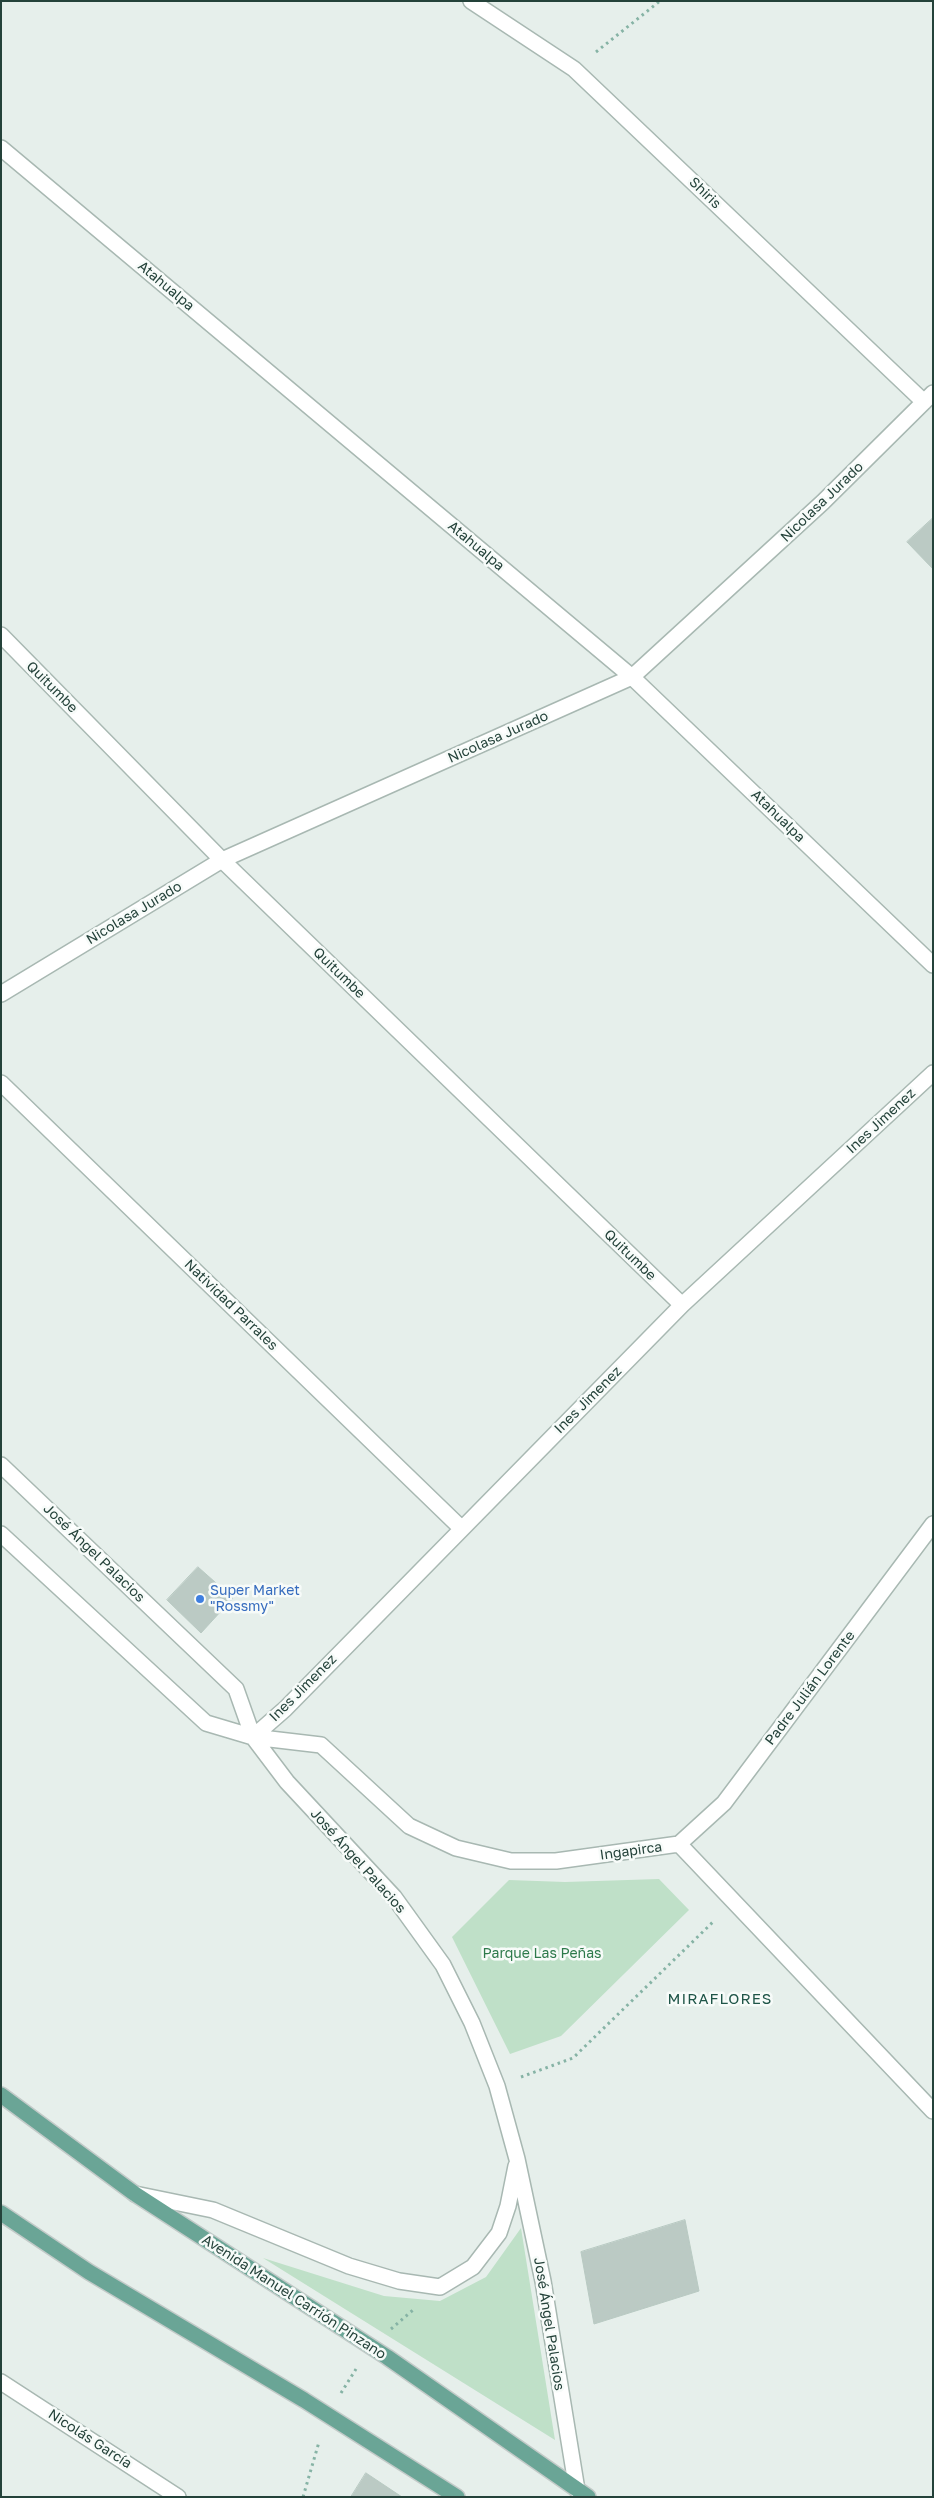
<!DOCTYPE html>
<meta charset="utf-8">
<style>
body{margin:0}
#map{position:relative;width:934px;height:2498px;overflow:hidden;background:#e6efeb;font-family:"Golos Text",sans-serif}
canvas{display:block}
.frame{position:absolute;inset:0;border:2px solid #24423a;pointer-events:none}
</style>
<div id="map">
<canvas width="934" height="2498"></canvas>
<div class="frame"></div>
</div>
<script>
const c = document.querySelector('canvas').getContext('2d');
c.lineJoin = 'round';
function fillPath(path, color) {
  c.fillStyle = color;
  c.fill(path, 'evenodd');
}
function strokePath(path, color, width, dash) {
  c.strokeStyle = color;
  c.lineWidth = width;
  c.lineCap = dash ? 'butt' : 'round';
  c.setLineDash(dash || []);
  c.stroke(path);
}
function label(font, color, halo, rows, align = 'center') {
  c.font = font + ' "Golos Text",sans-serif';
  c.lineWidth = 5;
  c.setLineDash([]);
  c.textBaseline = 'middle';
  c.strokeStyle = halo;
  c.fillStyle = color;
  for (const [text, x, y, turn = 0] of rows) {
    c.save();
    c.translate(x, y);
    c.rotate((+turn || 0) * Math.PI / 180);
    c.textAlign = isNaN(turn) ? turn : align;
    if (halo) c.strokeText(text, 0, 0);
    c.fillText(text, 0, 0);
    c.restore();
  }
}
const green = new Path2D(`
 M 659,1879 L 689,1910 L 561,2036 L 510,2054 L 452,1937 L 509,1880 L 565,1882 Z
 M 521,2228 L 555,2440 L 263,2258 L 384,2296 L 440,2301 L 486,2277 Z`);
const building = new Path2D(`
 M 933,518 L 933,569 L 907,542 Z
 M 198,1567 L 233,1598 L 201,1633 L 167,1600 Z
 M 685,2220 L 699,2291 L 594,2324 L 581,2252 Z
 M 366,2473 L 402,2497 L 351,2497 Z`);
const path = new Path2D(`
 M 596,52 L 660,1
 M 521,2077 L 573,2058 L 715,1920
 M 391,2329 L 413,2310
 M 341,2393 L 356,2369
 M 303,2497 L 319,2442`);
const street = new Path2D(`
 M 471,1 L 574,69 L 924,402
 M 1,148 L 632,677 L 933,965
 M 1,635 L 222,860 L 682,1305
 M 1,994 L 222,860 L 632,677 L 823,502 L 933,393
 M 1,1083 L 461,1528
 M 1,1465 L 236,1689 L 253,1737 L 287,1782 L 394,1897 L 443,1965 L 472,2023 L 497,2086 L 517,2159 L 543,2281 L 577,2490
 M 1,1534 L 206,1723 L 253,1737 L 321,1745 L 409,1826 L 456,1848 L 511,1861 L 556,1861 L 679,1844
 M 253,1737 L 285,1709 L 682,1305 L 933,1073
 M 679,1844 L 724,1803 L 933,1524
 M 679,1844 L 933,2111
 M 135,2194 L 213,2210 L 349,2266 L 399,2281 L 440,2287 L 473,2267 L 499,2233 L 508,2206 L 516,2166
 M 1,2382 L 178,2497`);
const primary = new Path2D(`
 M 1,2095 L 135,2194 L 387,2357 L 588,2497
 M 1,2213 L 89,2272 L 304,2400 L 457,2497`);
const markers = [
 [200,1599,5,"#3f7fe0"]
];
const streetNames = [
 ["Shiris",705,193,44],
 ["Atahualpa",166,286,40],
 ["Nicolasa Jurado",822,502,-44],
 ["Atahualpa",476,546,40],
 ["Quitumbe",52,687,45],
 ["Nicolasa Jurado",498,737,-24],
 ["Atahualpa",778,816,44],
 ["Nicolasa Jurado",134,913,-31],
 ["Quitumbe",339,973,44],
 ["Ines Jimenez",881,1121,-43],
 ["Quitumbe",630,1255,44],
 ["Natividad Parrales",231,1305,44],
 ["Ines Jimenez",588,1400,-45],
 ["José Ángel Palacios",94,1553,44],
 ["Ines Jimenez",303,1688,-45],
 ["Padre Julián Lorente",810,1688,-53],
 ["Ingapirca",631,1851,-8],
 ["José Ángel Palacios",358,1861,48],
 ["Avenida Manuel Carrión Pinzano",294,2297,33],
 ["José Ángel Palacios",549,2324,81],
 ["Nicolás García",90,2439,33]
];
const shopNames = [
 ["Super Market",210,1591],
 ["\"Rossmy\"",210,1607]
];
const parkNames = [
 ["Parque Las Peñas",542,1954]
];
const neighbourhoodNames = [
 ["MIRAFLORES",720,1999]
];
fillPath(green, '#bfe0c8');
fillPath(building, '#bbcac4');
strokePath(building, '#b8c9c2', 1);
strokePath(street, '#a8b8b2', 18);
strokePath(primary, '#c2cac8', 18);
strokePath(path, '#86b3a5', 3, [2.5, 4]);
strokePath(street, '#fff', 15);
strokePath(primary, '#6aa596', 15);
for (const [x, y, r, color] of markers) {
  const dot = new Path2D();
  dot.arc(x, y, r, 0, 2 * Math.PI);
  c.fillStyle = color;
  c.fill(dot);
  strokePath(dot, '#f7fbf9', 2);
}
label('14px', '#24423a', '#f7fbf9', streetNames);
label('14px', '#366cbe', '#f7fbf9', shopNames, 'left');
label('14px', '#2d7a4b', '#f7fbf9', parkNames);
c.letterSpacing = '1px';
label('15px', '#1f5548', '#f7fbf9', neighbourhoodNames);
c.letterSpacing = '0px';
</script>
